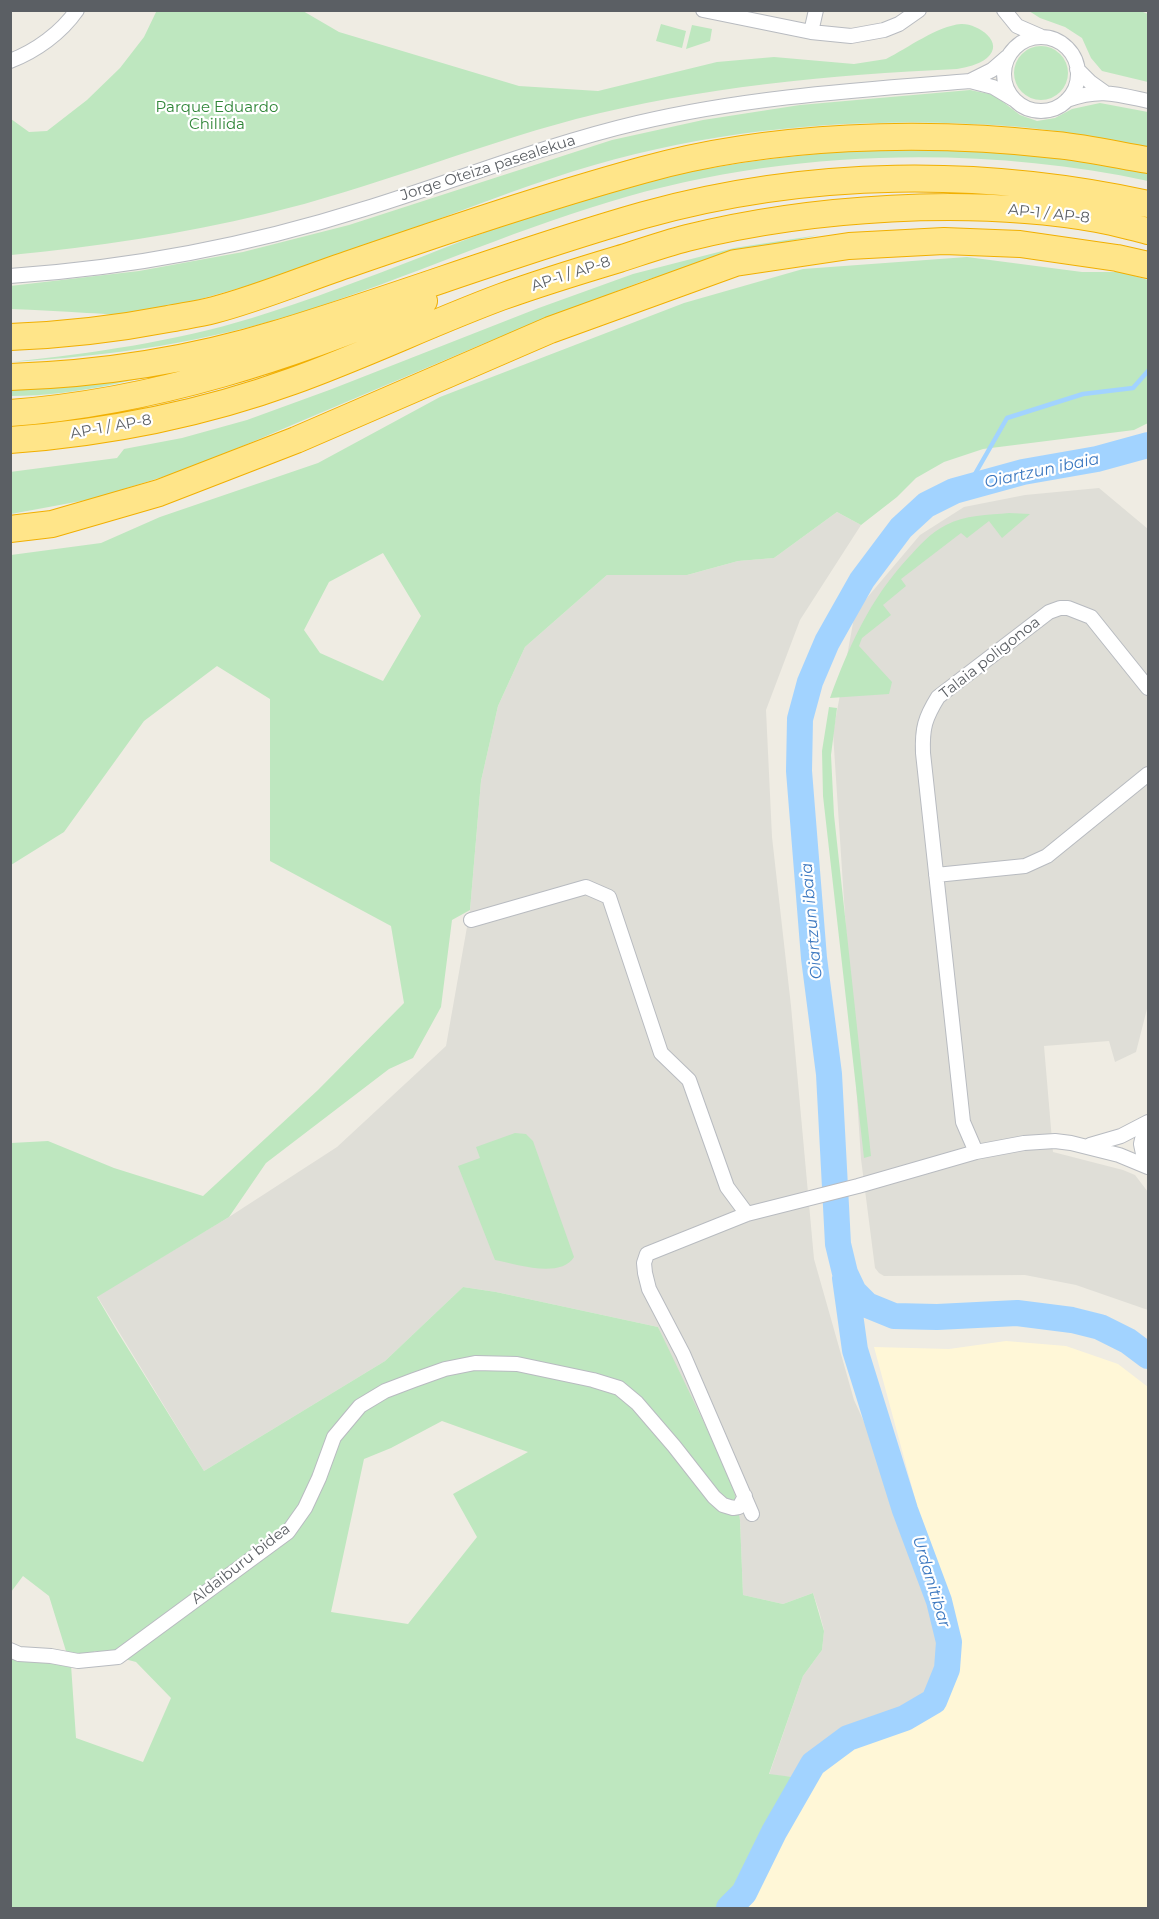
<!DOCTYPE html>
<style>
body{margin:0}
#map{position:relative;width:1159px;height:1919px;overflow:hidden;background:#efece3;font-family:Montserrat,sans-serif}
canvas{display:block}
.frame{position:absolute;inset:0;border:12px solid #5b5f64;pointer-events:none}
</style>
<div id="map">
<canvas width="1159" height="1919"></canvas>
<div class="frame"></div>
</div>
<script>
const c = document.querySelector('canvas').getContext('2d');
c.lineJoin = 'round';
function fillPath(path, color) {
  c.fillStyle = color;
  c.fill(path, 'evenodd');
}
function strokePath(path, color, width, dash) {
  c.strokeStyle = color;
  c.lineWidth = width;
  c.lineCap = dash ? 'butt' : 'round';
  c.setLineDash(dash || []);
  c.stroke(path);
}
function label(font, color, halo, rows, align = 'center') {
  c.font = font + ' Montserrat,sans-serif';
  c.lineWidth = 4.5;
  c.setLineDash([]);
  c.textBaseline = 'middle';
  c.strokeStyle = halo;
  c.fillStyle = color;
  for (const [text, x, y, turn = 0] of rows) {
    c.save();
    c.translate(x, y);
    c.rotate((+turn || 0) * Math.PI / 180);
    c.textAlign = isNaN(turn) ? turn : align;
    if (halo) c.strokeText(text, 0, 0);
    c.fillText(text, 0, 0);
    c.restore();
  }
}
const commercial = new Path2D(`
 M 1006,1341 L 1066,1346 L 1118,1364 L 1148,1387 L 1148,1908 L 737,1908 L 750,1894 L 811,1781 L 827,1762 L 842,1750 L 922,1719 L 940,1705 L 950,1693 L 955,1679 L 959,1651 L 957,1632 L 922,1524 L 874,1347 L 949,1349 Z`);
const industrial = new Path2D(`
 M 1099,488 L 1148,529 L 1148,1005 L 1136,1052 L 1115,1062 L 1109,1041 L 1044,1046 L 1053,1152 L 1123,1170 L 1135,1175 L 1148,1192 L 1148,1310 L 1076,1285 L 1025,1275 L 884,1276 L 879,1273 L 875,1268 L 861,1159 L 833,733 L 855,612 L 920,535 L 964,507 L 1025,495 Z
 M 837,512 L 861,525 L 800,620 L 766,710 L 772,837 L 791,1006 L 814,1259 L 854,1400 L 876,1448 L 927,1587 L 943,1645 L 935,1686 L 924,1699 L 843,1731 L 820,1743 L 793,1777 L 769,1775 L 803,1676 L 822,1650 L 824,1630 L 819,1611 L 813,1593 L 783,1604 L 743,1595 L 740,1520 L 658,1327 L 496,1292 L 463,1287 L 385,1361 L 204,1471 L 97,1296 L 229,1217 L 337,1147 L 446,1046 L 470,910 L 481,781 L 498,706 L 525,647 L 607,575 L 687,575 L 738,561 L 774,558 Z`);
const green = new Path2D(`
 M 157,10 L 303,11 L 339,32 L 519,86 L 598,91 L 717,62 L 774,57 L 854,64 L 886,59 C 908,48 937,26 961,24 C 977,23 1006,42 987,58 C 978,65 967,67 957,69 C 829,75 700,87 576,119 C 471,147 370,189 265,214 C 181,234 96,247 11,255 L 11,119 L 29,132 L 47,131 L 87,100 L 120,68 L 144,37 Z
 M 1138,10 L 1148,14 L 1148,82 L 1102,71 L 1091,58 L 1082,38 L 1065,27 L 1040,18 L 1029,11 Z
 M 661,24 L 686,31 L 682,48 L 656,41 Z
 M 692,25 L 712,29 L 710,41 L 686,49 Z
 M1014 73a27 27 0 1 1 54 0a27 27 0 1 1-54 0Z
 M 970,90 L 994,95 L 1020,115 L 1037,121 L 1055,118 L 1072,109 L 1100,103 L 1148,112 L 1148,147 C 1106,139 1064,131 1021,127 C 871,115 718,126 574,171 C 460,207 351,257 236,289 C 201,299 164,310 128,314 C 115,316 100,313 87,313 C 61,311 36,310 11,309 L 10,286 L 139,271 L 243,252 L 349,225 L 612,140 L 703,120 L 800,105 Z
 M 979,149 L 1069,158 L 1148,170 L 1148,181 C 973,144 780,150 609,202 C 506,233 407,278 305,311 C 208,342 112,356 11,362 C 93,353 173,342 252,318 C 369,282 480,229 597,194 C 683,169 775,156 864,150 C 902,148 941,149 979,149 Z
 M 819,235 L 740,252 L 643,281 L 485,343 L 191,468 L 92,499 L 11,514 L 10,472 L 117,458 L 124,449 L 182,438 L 247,420 L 332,389 L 536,309 L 633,274 L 734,248 Z
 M 967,257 L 1082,272 L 1122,272 L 1148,280 L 1148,423 L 1134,430 L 983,449 L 944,462 L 916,478 L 897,497 L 861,525 L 837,512 L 774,558 L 738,561 L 687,575 L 607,575 L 525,647 L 498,706 L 481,781 L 470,910 L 452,920 L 441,1007 L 413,1058 L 389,1069 L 266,1163 L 229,1217 L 97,1297 L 117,1331 L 204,1471 L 385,1361 L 463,1287 L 496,1292 L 658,1327 L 732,1481 L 740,1520 L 743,1595 L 783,1604 L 813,1593 L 824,1631 L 822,1650 L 803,1676 L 769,1774 L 793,1777 L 735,1892 L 721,1908 L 11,1908 L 10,1647 L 70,1664 L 49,1596 L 23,1576 L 11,1592 L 11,1143 L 48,1141 L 114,1168 L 203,1196 L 318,1090 L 404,1003 L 391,926 L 270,861 L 270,699 L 217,666 L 144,721 L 64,832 L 11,865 L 11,555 L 101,543 L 160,517 L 318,463 L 440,397 L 684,303 L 803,269 ZM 383,553 L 421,616 L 383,681 L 320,653 L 304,630 L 329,582 ZM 442,1421 L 528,1452 L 453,1494 L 477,1537 L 408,1624 L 331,1612 L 364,1459 L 391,1448 ZM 95,1651 L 136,1662 L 171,1698 L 143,1762 L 76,1738 L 71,1665 Z
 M 211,360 C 146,378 78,396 11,396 L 10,386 Z
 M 1009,513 L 1030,514 L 1002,538 L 989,521 L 967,538 L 961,533 L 901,579 L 906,586 L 883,605 L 891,615 L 862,638 L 859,646 L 892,682 L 889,694 L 830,698 C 849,646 870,599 908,558 C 920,545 930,533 946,525 C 964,515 989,515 1009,513 Z
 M 829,707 L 837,708 L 831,755 L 834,815 L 871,1156 L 864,1158 L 823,796 L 822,751 Z
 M 515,1133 L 526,1134 L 533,1141 L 574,1257 C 561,1279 515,1264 495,1260 L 458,1166 L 480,1158 L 476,1147 Z`);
const stream = new Path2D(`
 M 967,488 L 1007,418 L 1083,394 L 1133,388 L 1148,371`);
const river = new Path2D(`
 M 1148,445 L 1097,459 L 1023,472 L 954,491 L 926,505 L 901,528 L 862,580 L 827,642 L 810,682 L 800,719 L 799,771 L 814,958 L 829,1074 L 838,1244 L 845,1273 L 854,1292 L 867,1305 L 894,1316 L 937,1317 L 1017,1313 L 1072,1320 L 1100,1327 L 1128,1341 L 1148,1356
 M 729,1908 L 744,1893 L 774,1832 L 813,1764 L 848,1738 L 905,1718 L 934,1701 L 947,1669 L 949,1642 L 939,1601 L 905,1510 L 855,1350 L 845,1278`);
const street = new Path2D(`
 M 703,10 L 811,32 L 851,36 L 884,30 L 899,24 L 919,10
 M 1004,10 L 1017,26 L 1040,36
 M 811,32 L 816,10
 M1004 74a37 37 0 1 1 74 0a37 37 0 1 1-74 0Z
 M 10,61 C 36,51 61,33 77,10
 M 1077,69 L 1090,82 L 1104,92
 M 970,81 L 992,70 L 1007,57
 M 1067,100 C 1100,88 1116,94 1148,101
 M 10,276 C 129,268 250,245 364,209 C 455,181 544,145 637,123 C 747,97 858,90 970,81 L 993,87 L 1013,99
 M 936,875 L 1025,866 L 1047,856 L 1148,774
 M 471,920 L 586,887 L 609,897 L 661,1053 L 689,1080 L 727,1187 L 747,1214
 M 1090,1145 L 1121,1136 L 1148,1122
 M 976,1152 L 963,1122 L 923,753 C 922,728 925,718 938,697 L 1049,612 L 1060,608 L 1068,608 L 1091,617 L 1148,688
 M 752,1514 L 683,1354 L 649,1289 L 645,1273 L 644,1263 L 647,1254 L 747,1214 L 858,1186 L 976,1152 L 1024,1143 L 1055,1141 L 1071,1143 L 1119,1155 L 1148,1167
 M 10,1650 L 19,1654 L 51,1656 L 78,1661 L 118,1657 L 288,1532 L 305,1508 L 319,1478 L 334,1437 L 360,1406 L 385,1391 L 414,1380 L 445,1369 L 475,1363 L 517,1364 L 593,1380 L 619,1388 L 637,1403 L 674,1446 L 714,1497 L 723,1505 L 733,1508 L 739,1507 L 745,1496`);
const secondary = new Path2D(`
 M 1148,1127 L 1144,1144 L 1148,1163`);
const highway = new Path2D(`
 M 10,337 C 63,335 116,329 168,319 C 183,316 199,314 214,310 C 260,298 307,278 352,263 C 448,230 545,197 643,170 C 771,134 924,130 1056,145 C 1087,148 1118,155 1148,160
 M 10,377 C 100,374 191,360 276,334 C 399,297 520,250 644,215 C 809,169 982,168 1148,204
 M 10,413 C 155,402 291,357 424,301
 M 10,440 C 106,433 202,414 293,381 C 363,356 431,323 501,297 C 540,283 579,271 619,259 C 641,252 664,244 687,238 C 812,207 970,197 1097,219 C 1114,222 1131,227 1148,231
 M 10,529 L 52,524 L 159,493 L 296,440 L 550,330 L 735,263 L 849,246 L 944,241 L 1020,244 L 1117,258 L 1148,265`);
const parkNames = [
 ["Parque Eduardo",217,108],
 ["Chillida",217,125]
];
const streetNames = [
 ["Jorge Oteiza pasealekua",488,168,-18],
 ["AP-1 / AP-8",1049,214,6],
 ["AP-1 / AP-8",571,274,-18],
 ["AP-1 / AP-8",111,427,-10],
 ["Talaia poligonoa",990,658,-38],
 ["Aldaiburu bidea",241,1564,-38]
];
const waterNames = [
 ["Oiartzun ibaia",1042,471,-12],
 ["Oiartzun ibaia",812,921,-95],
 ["Urdanitibar",931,1582,73]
];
fillPath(commercial, '#fff7d7');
fillPath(industrial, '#dfded7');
fillPath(green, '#bee7bf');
strokePath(stream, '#a2d3ff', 4.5);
strokePath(river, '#a2d3ff', 26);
strokePath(street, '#b8bbc0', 16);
strokePath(secondary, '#b8bcc2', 22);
strokePath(highway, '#f1af00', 28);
strokePath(street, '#fff', 14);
strokePath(secondary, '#fff', 20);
strokePath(highway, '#ffe589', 26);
label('15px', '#308638', '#fff', parkNames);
label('15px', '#5b5f64', '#fff', streetNames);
label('italic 16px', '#3c78c0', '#fff', waterNames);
</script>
